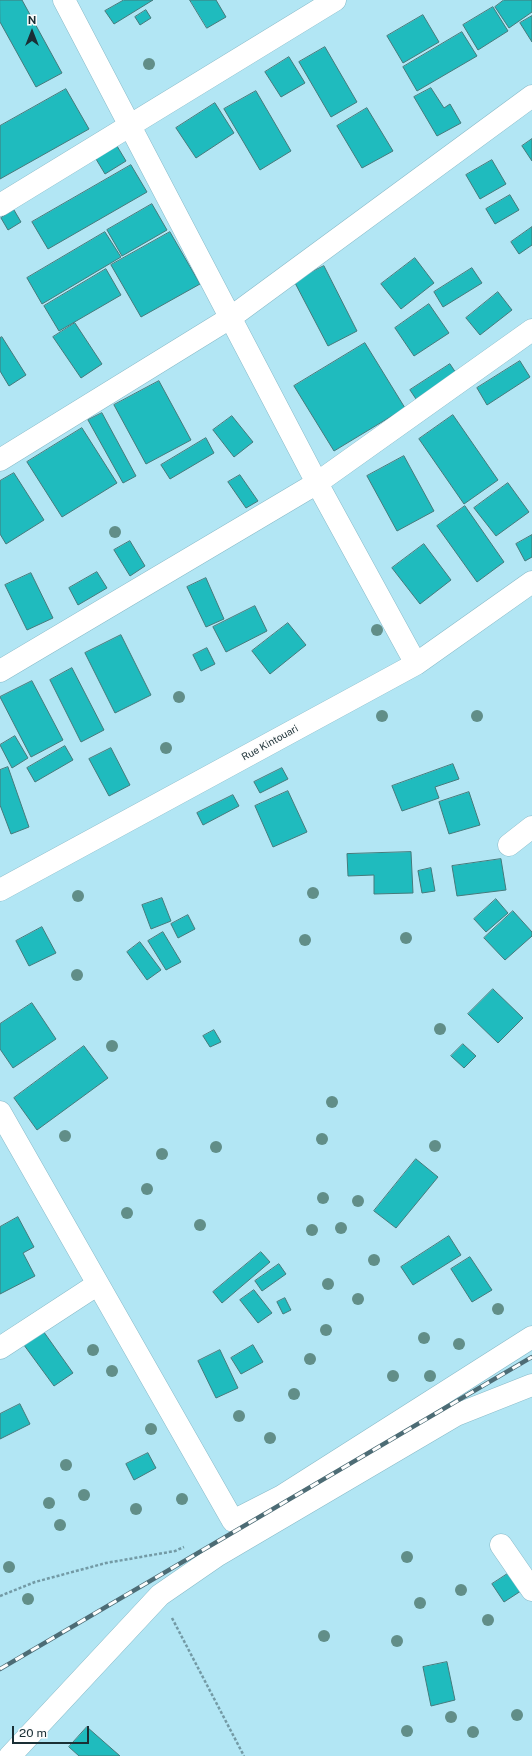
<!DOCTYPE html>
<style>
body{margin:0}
#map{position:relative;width:532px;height:1756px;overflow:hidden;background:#b2e6f4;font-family:"Public Sans",sans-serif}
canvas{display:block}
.north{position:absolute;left:12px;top:12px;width:40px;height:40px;-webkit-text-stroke:3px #fdfdfd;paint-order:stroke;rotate:0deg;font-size:11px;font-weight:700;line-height:16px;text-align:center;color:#1a2f35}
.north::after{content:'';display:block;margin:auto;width:14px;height:18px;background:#1a2f35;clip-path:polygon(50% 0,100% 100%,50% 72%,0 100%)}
.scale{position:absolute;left:12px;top:1726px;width:77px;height:18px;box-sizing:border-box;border:2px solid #1a2f35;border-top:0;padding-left:5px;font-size:12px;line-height:14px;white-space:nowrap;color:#1a2f35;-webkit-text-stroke:3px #fdfdfd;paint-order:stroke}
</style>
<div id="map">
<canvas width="532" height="1756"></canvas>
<div class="north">N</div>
<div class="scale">20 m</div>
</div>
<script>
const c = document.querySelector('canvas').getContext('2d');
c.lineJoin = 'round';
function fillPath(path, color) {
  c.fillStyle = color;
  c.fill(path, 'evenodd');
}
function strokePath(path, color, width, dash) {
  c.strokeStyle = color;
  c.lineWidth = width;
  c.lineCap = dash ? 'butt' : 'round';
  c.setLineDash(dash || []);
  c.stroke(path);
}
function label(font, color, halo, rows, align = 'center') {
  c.font = font + ' "Public Sans",sans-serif';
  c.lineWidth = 3.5;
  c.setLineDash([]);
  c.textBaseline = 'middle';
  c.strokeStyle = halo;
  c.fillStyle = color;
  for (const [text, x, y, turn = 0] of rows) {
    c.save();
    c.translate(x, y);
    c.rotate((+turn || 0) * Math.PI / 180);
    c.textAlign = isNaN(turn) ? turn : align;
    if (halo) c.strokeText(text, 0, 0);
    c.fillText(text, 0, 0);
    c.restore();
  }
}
const building = new Path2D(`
 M 0,0 L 22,0 L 62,73 L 36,87 L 0,22 Z
 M 124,0 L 153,0 L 114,24 L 105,11 Z
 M 190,0 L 216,0 L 226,17 L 207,28 Z
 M 504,0 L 532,0 L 532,12 L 509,28 L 495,7 Z
 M 493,7 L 508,31 L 478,50 L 463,25 Z
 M 146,10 L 151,18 L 140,25 L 135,17 Z
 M 423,15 L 439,42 L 403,63 L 387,36 Z
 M 532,16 L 532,42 L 520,23 Z
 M 462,32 L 477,56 L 417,91 L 403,67 Z
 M 325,47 L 357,102 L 331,117 L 299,62 Z
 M 289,57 L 305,83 L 281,97 L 265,72 Z
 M 431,88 L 444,108 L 450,104 L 461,123 L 437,136 L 414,97 Z
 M 66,89 L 89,129 L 0,179 L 0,126 Z
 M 256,91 L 291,151 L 260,170 L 224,109 Z
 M 215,103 L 234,133 L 196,158 L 176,128 Z
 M 367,108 L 393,151 L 362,168 L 337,126 Z
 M 532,139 L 532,161 L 522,146 Z
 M 117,146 L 126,161 L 105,174 L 96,159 Z
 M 492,160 L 506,184 L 480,199 L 466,175 Z
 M 131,165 L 147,192 L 48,249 L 32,222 Z
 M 510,195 L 519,210 L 495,224 L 486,209 Z
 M 152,204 L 167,230 L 122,256 L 107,230 Z
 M 14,210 L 21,222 L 8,230 L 1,218 Z
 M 532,227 L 532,245 L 519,254 L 511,242 Z
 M 105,232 L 121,257 L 42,304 L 27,278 Z
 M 170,232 L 200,284 L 141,317 L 111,265 Z
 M 415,258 L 434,283 L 401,309 L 381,284 Z
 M 324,266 L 357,331 L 328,346 L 294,281 Z
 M 472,268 L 482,283 L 443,307 L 434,292 Z
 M 106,269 L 121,295 L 59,331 L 44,306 Z
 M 498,292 L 512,310 L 480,335 L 466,318 Z
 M 429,304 L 449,333 L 414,356 L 395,328 Z
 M 75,323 L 102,364 L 81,378 L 53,337 Z
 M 2,337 L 26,375 L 9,386 L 0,371 L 0,338 Z
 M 365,343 L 405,408 L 334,451 L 294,386 Z
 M 520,361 L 530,377 L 487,405 L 477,388 Z
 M 450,364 L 456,373 L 416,399 L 410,390 Z
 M 159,381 L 191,440 L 146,464 L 114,405 Z
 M 102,413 L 136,476 L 123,483 L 88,420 Z
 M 453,415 L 498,480 L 464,504 L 419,439 Z
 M 232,416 L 253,442 L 234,457 L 213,430 Z
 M 82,428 L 117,483 L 62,517 L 27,462 Z
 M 206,438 L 214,453 L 170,479 L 161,465 Z
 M 404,456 L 434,511 L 397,531 L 367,476 Z
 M 14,473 L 44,520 L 6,544 L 0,534 L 0,481 Z
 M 240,475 L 258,501 L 246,508 L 228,482 Z
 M 508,483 L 529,512 L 496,536 L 474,508 Z
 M 465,506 L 504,562 L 477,582 L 437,526 Z
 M 532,535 L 532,557 L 525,561 L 516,544 Z
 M 130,541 L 145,566 L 130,576 L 114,550 Z
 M 424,544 L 451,580 L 420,604 L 392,568 Z
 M 97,572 L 107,588 L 78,605 L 69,588 Z
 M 31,573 L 53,618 L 27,630 L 5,585 Z
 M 206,578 L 224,619 L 206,627 L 187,587 Z
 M 255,606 L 267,631 L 226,652 L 213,627 Z
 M 288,623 L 306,645 L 270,674 L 252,651 Z
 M 121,635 L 151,695 L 115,713 L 85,653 Z
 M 207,648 L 215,664 L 201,671 L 193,655 Z
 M 72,668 L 104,730 L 81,742 L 50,680 Z
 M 32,681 L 63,740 L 31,757 L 0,697 Z
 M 15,736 L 28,758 L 12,768 L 0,745 Z
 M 65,746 L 73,760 L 35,782 L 27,768 Z
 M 111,748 L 130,785 L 109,796 L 89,759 Z
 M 453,764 L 459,779 L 435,787 L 439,798 L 402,811 L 392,786 Z
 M 8,767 L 29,827 L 11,834 L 0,805 L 0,770 Z
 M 282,768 L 288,779 L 260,793 L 254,782 Z
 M 288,791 L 307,832 L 273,847 L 255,806 Z
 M 469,792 L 480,825 L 449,834 L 439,802 Z
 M 233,795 L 239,806 L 203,825 L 197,813 Z
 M 411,852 L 413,893 L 374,894 L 374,875 L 348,876 L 347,854 Z
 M 501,859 L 506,890 L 457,896 L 452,866 Z
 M 431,868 L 435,891 L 422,893 L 418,871 Z
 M 162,898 L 171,921 L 151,929 L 142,905 Z
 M 496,899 L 508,913 L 486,932 L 474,919 Z
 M 513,911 L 532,932 L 532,936 L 505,960 L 484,938 Z
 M 188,915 L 195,929 L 178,938 L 171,924 Z
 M 42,927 L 56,953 L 29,966 L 16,941 Z
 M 163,932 L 181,962 L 166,970 L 148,941 Z
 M 140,942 L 161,970 L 147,980 L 127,952 Z
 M 493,989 L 523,1018 L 498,1043 L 468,1014 Z
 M 32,1003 L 56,1039 L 13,1068 L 0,1049 L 0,1024 Z
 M 214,1030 L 221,1042 L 210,1047 L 203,1036 Z
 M 463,1044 L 476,1056 L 464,1068 L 451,1056 Z
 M 84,1046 L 108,1078 L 37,1130 L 14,1098 Z
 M 416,1159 L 438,1177 L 396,1228 L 374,1211 Z
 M 18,1217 L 34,1247 L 23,1253 L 35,1276 L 0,1294 L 0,1227 Z
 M 449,1236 L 461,1255 L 413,1285 L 401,1267 Z
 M 261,1252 L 270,1262 L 222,1303 L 213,1292 Z
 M 470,1257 L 492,1290 L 472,1302 L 451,1269 Z
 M 279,1264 L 286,1274 L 262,1291 L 255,1281 Z
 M 254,1290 L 272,1313 L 258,1323 L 240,1300 Z
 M 285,1298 L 291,1310 L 283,1314 L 277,1302 Z
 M 41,1328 L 73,1373 L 54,1386 L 21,1341 Z
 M 253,1345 L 263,1362 L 241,1374 L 231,1358 Z
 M 220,1350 L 238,1388 L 216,1398 L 198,1361 Z
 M 20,1404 L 30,1424 L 0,1439 L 0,1414 Z
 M 148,1453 L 156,1468 L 134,1480 L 126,1464 Z
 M 512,1571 L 524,1589 L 504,1602 L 492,1584 Z
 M 447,1662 L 455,1700 L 431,1706 L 423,1667 Z
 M 87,1727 L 120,1756 L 79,1756 L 69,1747 Z`);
const path = new Path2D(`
 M 0,1596 L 35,1582 L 106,1563 L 175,1551 L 184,1547
 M 172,1618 L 244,1756`);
const minor = new Path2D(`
 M 64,0 L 317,483 L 416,664
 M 0,205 L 335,0
 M 0,460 L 230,318 L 532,96
 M 0,671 L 317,483 L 532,330
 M 509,845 L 532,827
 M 0,890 L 416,664 L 532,582
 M 0,1112 L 233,1521 L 282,1496 L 532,1337
 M 0,1348 L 98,1284
 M 501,1545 L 532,1590
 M 10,1756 L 160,1595 L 218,1555 L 456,1415 L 532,1385`);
const rail = new Path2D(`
 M 0,1669 L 532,1357`);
const trees = [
 [149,64],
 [115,532],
 [377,630],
 [179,697],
 [382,716],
 [477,716],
 [166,748],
 [313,893],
 [78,896],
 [406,938],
 [305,940],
 [77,975],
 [440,1029],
 [112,1046],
 [332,1102],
 [65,1136],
 [322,1139],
 [435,1146],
 [216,1147],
 [162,1154],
 [147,1189],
 [323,1198],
 [358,1201],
 [127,1213],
 [200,1225],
 [341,1228],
 [312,1230],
 [374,1260],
 [328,1284],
 [358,1299],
 [498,1309],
 [326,1330],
 [424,1338],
 [459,1344],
 [93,1350],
 [310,1359],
 [112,1371],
 [393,1376],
 [430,1376],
 [294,1394],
 [239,1416],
 [151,1429],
 [270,1438],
 [66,1465],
 [84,1495],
 [182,1499],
 [49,1503],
 [136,1509],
 [60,1525],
 [407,1557],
 [9,1567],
 [461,1590],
 [28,1599],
 [420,1603],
 [488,1620],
 [324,1636],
 [397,1641],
 [517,1715],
 [451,1717],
 [407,1731],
 [473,1732]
];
const streetNames = [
 ["Rue Kintouari",270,743,-29]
];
fillPath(building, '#1fbbbe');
strokePath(building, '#457a7b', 1);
strokePath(minor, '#88bac8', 23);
strokePath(path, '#739aa5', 2.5, [3, 2]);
strokePath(minor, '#fff', 22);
strokePath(rail, '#4d6c75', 4.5);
strokePath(rail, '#fdfdfd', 3, [9]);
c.fillStyle = '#618e88';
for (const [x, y] of trees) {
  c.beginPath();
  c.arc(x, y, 6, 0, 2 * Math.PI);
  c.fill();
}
label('10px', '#1a2f35', '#fdfdfd', streetNames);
</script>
